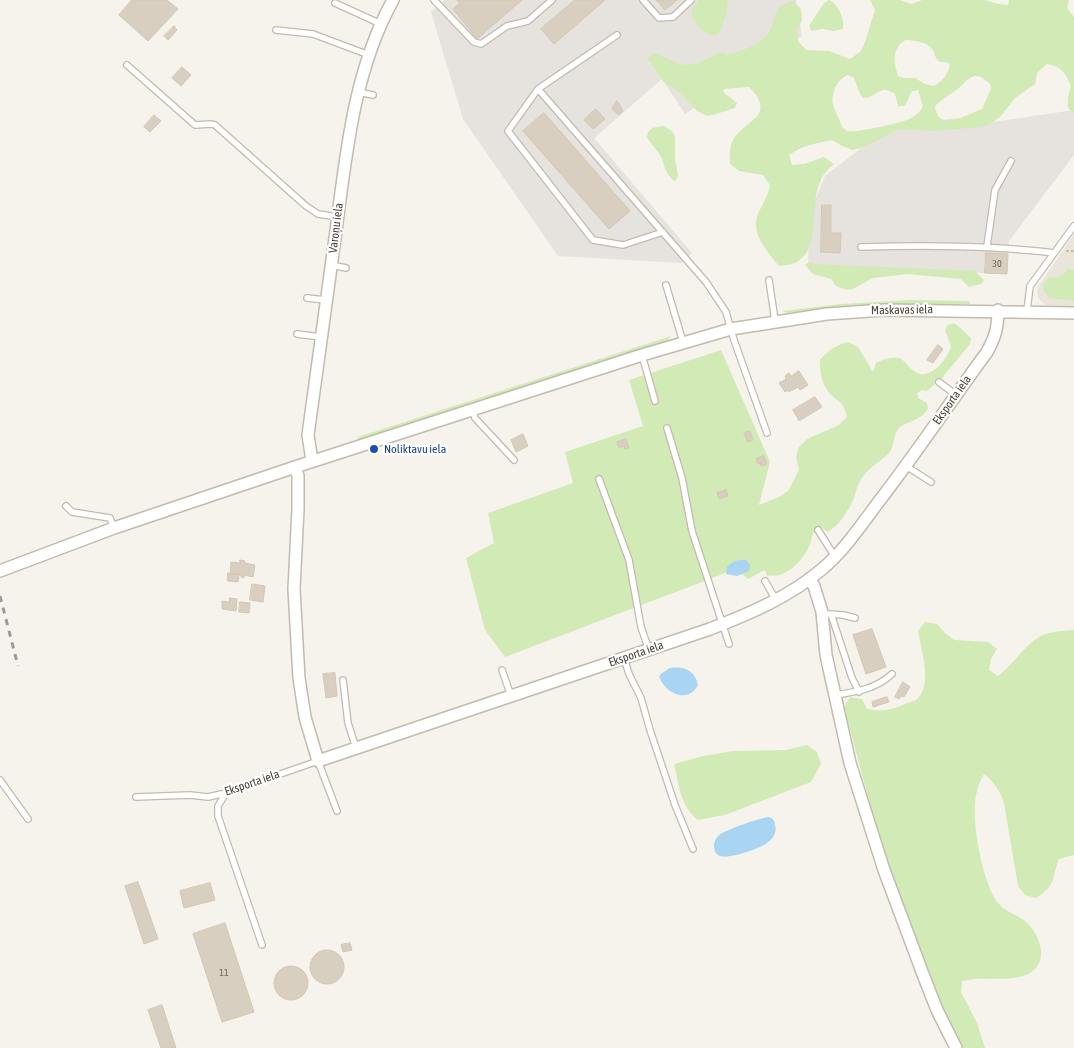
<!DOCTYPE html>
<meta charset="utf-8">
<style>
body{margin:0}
canvas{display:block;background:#f6f3ec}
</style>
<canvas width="1074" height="1048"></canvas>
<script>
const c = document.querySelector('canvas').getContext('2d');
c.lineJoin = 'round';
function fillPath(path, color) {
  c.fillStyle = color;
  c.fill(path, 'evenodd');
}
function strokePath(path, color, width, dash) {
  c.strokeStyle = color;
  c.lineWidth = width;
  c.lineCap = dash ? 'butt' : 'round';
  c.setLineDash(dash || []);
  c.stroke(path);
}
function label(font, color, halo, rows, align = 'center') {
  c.font = font + ' "Asap Condensed",sans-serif';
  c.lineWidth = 4.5;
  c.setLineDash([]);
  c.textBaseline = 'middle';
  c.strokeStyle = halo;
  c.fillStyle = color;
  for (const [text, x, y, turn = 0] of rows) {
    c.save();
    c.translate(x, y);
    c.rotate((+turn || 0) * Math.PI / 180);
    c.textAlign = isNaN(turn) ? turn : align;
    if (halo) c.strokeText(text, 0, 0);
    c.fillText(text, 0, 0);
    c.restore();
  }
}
const residential = new Path2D(`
 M 1074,234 L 1074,307 L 1047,306 L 1038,298 L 1037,288 Z`);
const industrial = new Path2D(`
 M 445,0 L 796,0 L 802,36 L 685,114 L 662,79 L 594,138 L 692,253 L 682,263 L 558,256 L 463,119 L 431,12 Z
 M 1074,110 L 1074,155 L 1009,241 L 1007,274 L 808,264 L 810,213 L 825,176 L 891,125 L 980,116 L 980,124 Z`);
const green = new Path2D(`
 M 699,0 L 727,0 C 728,9 723,28 718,35 C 707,38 689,21 692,10 C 693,7 697,3 699,0 Z
 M 829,0 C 838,4 845,19 843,29 L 834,31 L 822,29 L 811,31 L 809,26 L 824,3 Z
 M 870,0 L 899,0 L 912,4 L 922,0 L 985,0 L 998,4 L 1008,5 L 1009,0 L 1069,0 L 1067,8 L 1074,17 L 1074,113 L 1068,108 L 1068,97 L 1071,86 C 1065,72 1062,67 1047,64 L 1037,73 L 1035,84 L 1015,98 L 1001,116 L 991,124 L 981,127 L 933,131 L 909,129 L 897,130 L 864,147 L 853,150 L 842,146 L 832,140 C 816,143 802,146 789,155 L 792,165 L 804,164 L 824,157 L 834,164 C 828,169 823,174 820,182 C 810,203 819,245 801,259 C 795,265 786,265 779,266 C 767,251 750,233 758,214 C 763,203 768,196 770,185 L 763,175 L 739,171 L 730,164 C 730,155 729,148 733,140 C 745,120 778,116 749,87 L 724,89 L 723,92 L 737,103 L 735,108 L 713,115 L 707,116 L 697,111 L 681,94 L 663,81 L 648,59 L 652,54 C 666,54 673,65 686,65 C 700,65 711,55 724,52 L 726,55 C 740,51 756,47 766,36 C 779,22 768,7 793,1 L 801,9 L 802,20 L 797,30 L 798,41 L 806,50 L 829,51 L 850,59 L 860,52 L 865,42 L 875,10 ZM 905,40 C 912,40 928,42 932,49 C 936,54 934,58 940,62 L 946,62 L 950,64 C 949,73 942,82 934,86 L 925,84 L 915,78 L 903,78 L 898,76 C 894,62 891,50 905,40 ZM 848,75 L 854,78 L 860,94 L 863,98 C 877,98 880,83 895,94 L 898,106 L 904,106 C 909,101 908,96 912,91 L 918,90 L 923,106 C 920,112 915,117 909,119 C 902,123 854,133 848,131 C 842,129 841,124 839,119 C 837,114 834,109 833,104 C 831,93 837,79 848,75 ZM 975,76 L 981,77 L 990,84 L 991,89 L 982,109 C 967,114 938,134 935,106 C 941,100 948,96 955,91 C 963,86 966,78 975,76 Z
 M 663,126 L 672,131 L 675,136 L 675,159 L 678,175 L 677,179 L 674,181 C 665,174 665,166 661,157 C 658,150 650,144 647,137 L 648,132 L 652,128 Z
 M 809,262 L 814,264 L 975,271 L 984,280 L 981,284 L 969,287 L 961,279 L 907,274 L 873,278 L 853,289 L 847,290 L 836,286 L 831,279 L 813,274 L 805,265 Z
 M 1068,269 L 1074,270 L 1074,301 L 1049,298 L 1043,290 L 1045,282 L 1049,277 C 1058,280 1062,276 1068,269 Z
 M 910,300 L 968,301 L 970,302 L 970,304 L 878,304 L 787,313 L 782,311 L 841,304 Z
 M 954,323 C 960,327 965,333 971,338 L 970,344 L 942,378 L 927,391 L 922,390 L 917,393 L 918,398 L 927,403 L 928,409 C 919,422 909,420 899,428 C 893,434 895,446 889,453 C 878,464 867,468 859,483 C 856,488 856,493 854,498 C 848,512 840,524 828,532 L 819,526 C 809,537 814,536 809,547 C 804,558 792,571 780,575 C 776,576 771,575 767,576 L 765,570 L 748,579 L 736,569 L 505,657 L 485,630 L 466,558 L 494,543 L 488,513 L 573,483 L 565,452 L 643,426 L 629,380 L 721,350 L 770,462 L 759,505 L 779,497 L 788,491 L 799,470 L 796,457 L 799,447 L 807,439 L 839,425 L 847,417 C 843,398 836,403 827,390 C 821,381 820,371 820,360 C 828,350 836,345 848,342 L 858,347 L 873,372 L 876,363 C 882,360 891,356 899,358 C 906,361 908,367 914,371 C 929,383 948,359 951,346 L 945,330 L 948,325 Z
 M 671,336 L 667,341 L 357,440 L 358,437 Z
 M 925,622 L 937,624 L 945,633 L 954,640 L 988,642 L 997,649 L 991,659 L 989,670 L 998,676 C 1013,665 1023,647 1039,637 C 1049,631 1062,631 1074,630 L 1074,855 L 1059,859 C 1051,879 1057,885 1036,898 L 1025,895 L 1018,886 L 1004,803 C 1000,791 995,783 984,774 C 978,784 975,795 975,807 C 973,828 984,890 1000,905 C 1006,912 1018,915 1025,921 C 1040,934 1050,961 1030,973 C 1010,984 983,975 962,981 L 961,992 L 977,1023 L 985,1048 L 960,1048 L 926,967 L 882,849 L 844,707 L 850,697 L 862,699 L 867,709 C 880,712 893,710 905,704 C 910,702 916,701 919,697 C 932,682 921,649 918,631 Z
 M 807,745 L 817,752 L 821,764 L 811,782 L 725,815 L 698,820 C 680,806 679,785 674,764 L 703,756 L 733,751 L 786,750 Z`);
const water = new Path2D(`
 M 746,560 L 750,565 L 749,571 L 737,576 L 726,574 L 727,567 C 732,562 738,559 746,560 Z
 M 670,668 C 684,666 695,670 698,685 C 688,704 665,694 659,676 L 662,673 Z
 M 769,817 L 773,819 C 783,839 762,847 747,852 C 739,854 728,858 720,856 C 716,855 714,850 714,847 C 714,843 715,839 718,836 C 724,830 760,818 769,817 Z`);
const building = new Path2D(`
 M 132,0 L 167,0 L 178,9 L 148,41 L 119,15 Z
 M 457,0 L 522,0 L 477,39 L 453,9 L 460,3 Z
 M 575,0 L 605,0 L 554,44 L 541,29 Z
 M 657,0 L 677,0 L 665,10 Z
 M 174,26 L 177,30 L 168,40 L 164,36 Z
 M 182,67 L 191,75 L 181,86 L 172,78 Z
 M 617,101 L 623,111 L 619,115 L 612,109 Z
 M 596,109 L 605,119 L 593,129 L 584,120 Z
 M 544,113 L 630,211 L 609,229 L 523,131 Z
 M 154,115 L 161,121 L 150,132 L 144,127 Z
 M 822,205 L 831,205 L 831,233 L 841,233 L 840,253 L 821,252 Z
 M 986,253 L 1008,254 L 1007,274 L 985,273 Z
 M 938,345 L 943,349 L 933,363 L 927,360 Z
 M 799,371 L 808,385 L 800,390 L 798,387 L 789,392 L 788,390 L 785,392 L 779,383 L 786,379 L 785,376 L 789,373 L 791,376 Z
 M 815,397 L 822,407 L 799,421 L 793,410 Z
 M 750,431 L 753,440 L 747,442 L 744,433 Z
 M 523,434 L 528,446 L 516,452 L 511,440 Z
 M 626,439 L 629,448 L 625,449 L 624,446 L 619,448 L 617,442 Z
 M 764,456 L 767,464 L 761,466 L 760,463 L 758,464 L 756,459 Z
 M 726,490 L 728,496 L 719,499 L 717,493 Z
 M 240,560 L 245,561 L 245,563 L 255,565 L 253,577 L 244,575 L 244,578 L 241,577 L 241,575 L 230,574 L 231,562 L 240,563 Z
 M 228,573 L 239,575 L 238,582 L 228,581 Z
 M 252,584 L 265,586 L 263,602 L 250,600 Z
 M 230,598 L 237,599 L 236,611 L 222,609 L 222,601 L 229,602 Z
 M 240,602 L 250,603 L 249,613 L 239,612 Z
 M 872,629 L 886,667 L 866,674 L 853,635 Z
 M 335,673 L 337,696 L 326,698 L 323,674 Z
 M 903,682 L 910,687 L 904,697 L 901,696 L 899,699 L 895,697 Z
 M 887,697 L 889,702 L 873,707 L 872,702 Z
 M 138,882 L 158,939 L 144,944 L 125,886 Z
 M 210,883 L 215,900 L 184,908 L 180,891 Z
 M 225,923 L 254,1012 L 222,1022 L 193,934 Z
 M 350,943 L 352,950 L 343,952 L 341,945 Z
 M310 967a17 17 0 1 1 34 0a17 17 0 1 1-34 0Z
 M274 983a17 17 0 1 1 34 0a17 17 0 1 1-34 0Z
 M 162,1005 L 176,1048 L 161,1048 L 148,1010 Z`);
const path = new Path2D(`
 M 1066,251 L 1074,251`);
const lane = new Path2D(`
 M 434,0 L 474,42 L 481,44 L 507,26 L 528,21 L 552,0
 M 643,0 L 659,18 L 673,17 L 691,0
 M 335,3 L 381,24
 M 276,30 L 313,34 L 369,55
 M 617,35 L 538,89 L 508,131 L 593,240 L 623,245 L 663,232
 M 127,65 L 195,125 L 212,124 L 215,125 L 306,206 L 318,214 L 338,217
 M 538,89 L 706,282 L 726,312 L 734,340 L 767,433
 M 358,92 L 373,95
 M 987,246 L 995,190 L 1011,161
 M 861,247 C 926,245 990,245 1054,253
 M 331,265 L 346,268
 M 769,280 L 775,321
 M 666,285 L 683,342
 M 307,298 L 326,300
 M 1027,311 L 1030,286 L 1074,226
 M 297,334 L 321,337
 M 642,355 L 655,401
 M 939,382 L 956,395
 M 472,409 L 475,418 L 514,460
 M 667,428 L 682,478 L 692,531 L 729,644
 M 906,466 L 931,482
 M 599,479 L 629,560 L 641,627 L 649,650
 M 66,506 L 72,512 L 110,518 L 114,528
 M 818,530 L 835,557
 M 765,581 L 776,600
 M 829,614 L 843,615 L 855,618
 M 831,614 L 852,678 L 859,692
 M 624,658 L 629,674 L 641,698 L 650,730 L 675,805 L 693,849
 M 502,670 L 511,696
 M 343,680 L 348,723 L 356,748
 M 835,695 C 856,692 876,689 892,674
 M 0,780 L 28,819
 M 226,793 L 218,806 L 218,816 L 262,945
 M 136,797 L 190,795 L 208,797 L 226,793 L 318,761 L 337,811`);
const street = new Path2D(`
 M 312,461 L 308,435 C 317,367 327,299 336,231 C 346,154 354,70 393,0
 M 295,467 L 298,476 L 298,509 L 294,589 L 299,678 L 305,717 L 318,761 L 710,629 C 749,614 789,597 821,570 C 844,551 862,524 880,500 C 917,452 951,401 987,352 C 995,338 998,327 998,310
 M 0,571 L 114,528 L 295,467 L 642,355 L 731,329 L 827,314 L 884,310 L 1074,313
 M 809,579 L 814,586 L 822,612 L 826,655 L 850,763 L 884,870 L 924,977 L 937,1010 L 956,1048`);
const rail = new Path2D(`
 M 0,596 L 18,666`);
const markers = [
 [374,449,5,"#1a4fb4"]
];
const numberNames = [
 ["30",997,264],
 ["11",224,973]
];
const streetNames = [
 ["Varoņu iela",336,228,-83],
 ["Maskavas iela",902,310,-1],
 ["Eksporta iela",952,400,-55],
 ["Eksporta iela",636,654,-19],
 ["Eksporta iela",252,783,-19]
];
const transitNames = [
 ["Noliktavu iela",384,449]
];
fillPath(residential, '#eae5da');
fillPath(industrial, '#e6e2dd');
fillPath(green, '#d2eab5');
fillPath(water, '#a9d4f2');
fillPath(building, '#d8cfc1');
strokePath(building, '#d3c7b4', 1);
strokePath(lane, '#c2bbae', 8);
strokePath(street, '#c2bbae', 14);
strokePath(path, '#c4b79f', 2, [2.5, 2.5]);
strokePath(lane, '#fff', 5.5);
strokePath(street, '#fff', 11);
strokePath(rail, '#9a9a9a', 3, [6, 6]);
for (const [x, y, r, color] of markers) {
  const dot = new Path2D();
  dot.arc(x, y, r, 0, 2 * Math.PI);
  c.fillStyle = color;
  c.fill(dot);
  strokePath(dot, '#fff', 2);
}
label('10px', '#6e675b', null, numberNames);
label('12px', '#4b4439', '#fff', streetNames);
label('12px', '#164399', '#fff', transitNames, 'left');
</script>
